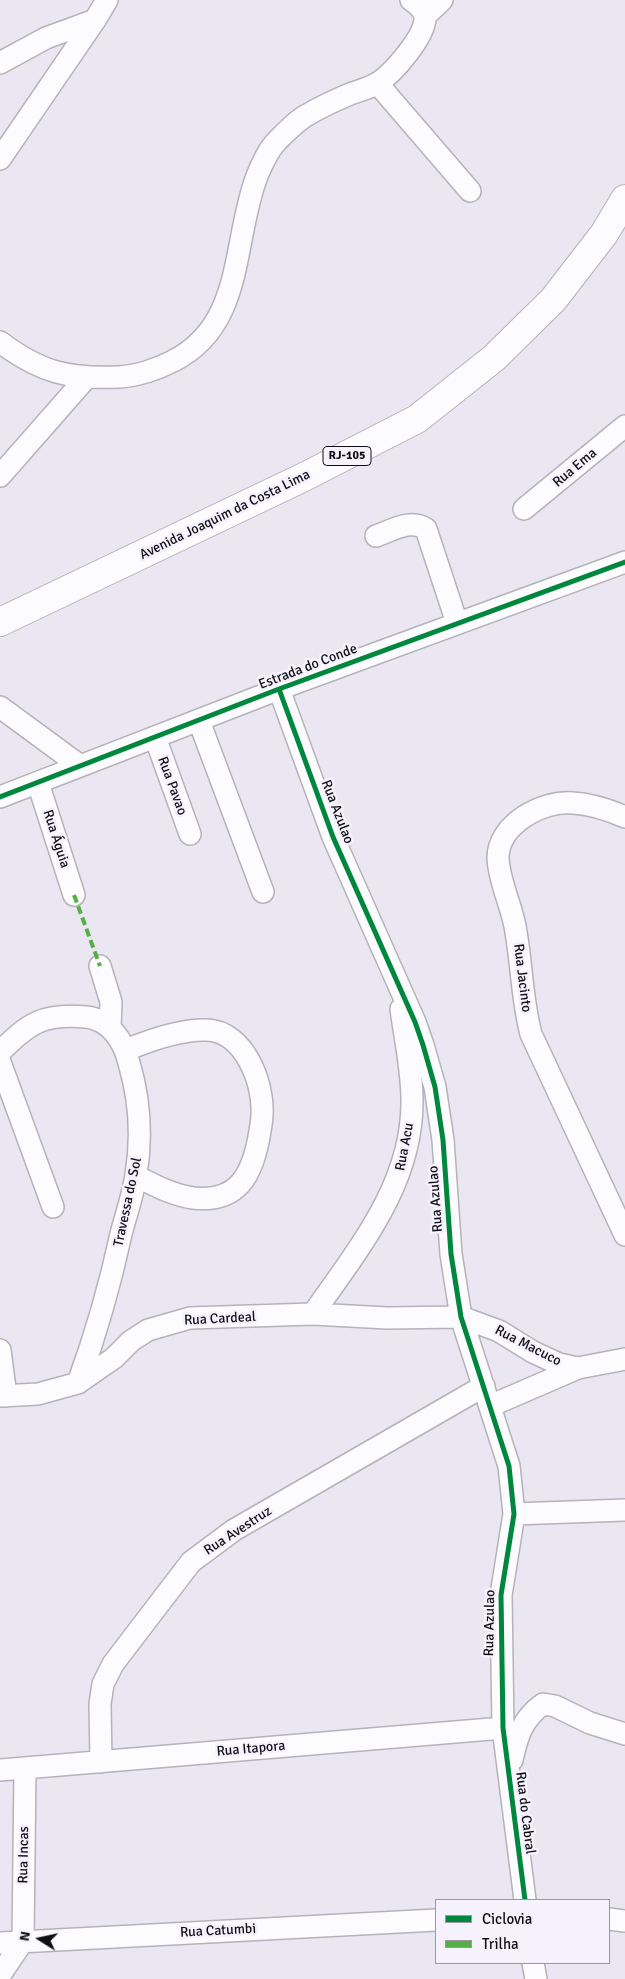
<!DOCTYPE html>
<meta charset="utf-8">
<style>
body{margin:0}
#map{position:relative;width:625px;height:1979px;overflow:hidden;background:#eae7f2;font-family:Signika,sans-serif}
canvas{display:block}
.legend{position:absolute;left:435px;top:1899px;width:175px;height:65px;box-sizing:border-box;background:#f5f2fd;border:1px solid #9a97a0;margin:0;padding:6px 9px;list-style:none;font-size:15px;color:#110f15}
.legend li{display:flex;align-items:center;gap:10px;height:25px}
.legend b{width:25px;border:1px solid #9a97a0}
.north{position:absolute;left:15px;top:1914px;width:50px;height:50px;-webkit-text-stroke:4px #f5f2fd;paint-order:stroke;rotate:280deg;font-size:14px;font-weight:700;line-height:20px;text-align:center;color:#110f15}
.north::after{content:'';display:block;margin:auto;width:18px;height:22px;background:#110f15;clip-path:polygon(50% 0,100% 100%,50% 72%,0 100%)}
</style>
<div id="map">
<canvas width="625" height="1979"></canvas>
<ul class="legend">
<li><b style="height:6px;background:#00873e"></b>Ciclovia</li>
<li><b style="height:6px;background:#54b044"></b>Trilha</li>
</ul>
<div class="north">N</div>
</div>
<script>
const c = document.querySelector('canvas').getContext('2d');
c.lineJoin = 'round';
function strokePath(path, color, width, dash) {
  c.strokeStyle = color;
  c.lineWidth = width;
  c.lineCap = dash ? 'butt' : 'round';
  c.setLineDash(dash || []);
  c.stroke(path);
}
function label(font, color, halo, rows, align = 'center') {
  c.font = font + ' Signika,sans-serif';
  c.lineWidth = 5;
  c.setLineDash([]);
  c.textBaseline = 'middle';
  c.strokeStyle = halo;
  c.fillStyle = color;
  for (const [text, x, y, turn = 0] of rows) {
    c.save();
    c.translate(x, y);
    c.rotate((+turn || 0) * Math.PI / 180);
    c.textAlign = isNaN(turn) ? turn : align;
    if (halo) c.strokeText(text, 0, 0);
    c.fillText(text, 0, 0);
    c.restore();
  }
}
const minor = new Path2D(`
 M 425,16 L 442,0
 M 0,63 L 46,38 L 95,20 L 107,0
 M 377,83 L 470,191
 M 0,159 L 95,20
 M 0,342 C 41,373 69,379 119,377 C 137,376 158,369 173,361 C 245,325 232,241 257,176 C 262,164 268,150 277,141 C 287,131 297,120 309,114 C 322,106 336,100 350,94 C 358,91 370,88 378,83 C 393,73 426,36 425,17 C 424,9 417,4 411,0
 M 0,476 L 86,378
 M 524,509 L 625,426
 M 376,536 C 391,531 411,518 426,529 L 457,623
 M 279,689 L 333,837 L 415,1022 L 423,1045 L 435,1087 L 443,1140 L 451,1254 L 461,1317 L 509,1466 L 514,1514 L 501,1595 L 503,1728 L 525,1900
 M 0,707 L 79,765
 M 199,721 L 263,892
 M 155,737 L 190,834
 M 38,783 L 74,895
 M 0,797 L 279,689 L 625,562
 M 625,817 C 609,810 591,804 573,803 C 543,800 498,824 498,858 C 499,883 513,908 516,932 C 522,967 522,1000 531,1034 L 625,1235
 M 100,966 L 111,1002 L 110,1028
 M 126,1050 C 150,1040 180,1029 207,1030 C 244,1031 264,1083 262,1114 C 262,1122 260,1130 259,1137 C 252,1175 238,1203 193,1198 C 172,1195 154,1185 136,1176
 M 0,1052 C 29,1023 43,1013 86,1017 C 110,1019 124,1042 129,1063 C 140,1100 142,1138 136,1175 C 133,1195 126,1215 121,1234 C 110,1285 96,1334 78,1383
 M 0,1062 L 53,1207
 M 313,1314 C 358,1249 413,1184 412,1100 C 412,1070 405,1039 401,1009
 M 0,1350 L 6,1396
 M 0,1396 L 38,1394 L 78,1383 L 114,1358 L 131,1341 L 148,1330 L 190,1318 L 313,1314 L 387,1318 L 461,1317 L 499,1331 L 533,1352 L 559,1364 L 578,1368 L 625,1359
 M 490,1406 L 578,1368
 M 514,1514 L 625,1510
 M 512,1760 C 517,1737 522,1719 543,1704 L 555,1706 L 590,1723 L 625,1734
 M 101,1762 L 100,1704 L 103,1684 L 113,1664 L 191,1562 L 234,1530 L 484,1386
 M 0,1770 L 503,1728
 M 609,1919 L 625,1921
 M 0,1943 L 436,1920
 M 533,1963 L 536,1979
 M 0,1975 L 23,1941 L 25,1769`);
const major = new Path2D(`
 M 0,622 L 304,477 L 417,419 L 494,358 L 553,300 L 604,234 L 625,199`);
const quiet = new Path2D(`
 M 74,895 L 100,966`);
const cycleway = new Path2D(`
 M 279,689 L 333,837 L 415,1022 L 423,1045 L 435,1087 L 443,1140 L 451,1254 L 461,1317 L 509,1466 L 514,1514 L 501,1595 L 503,1728 L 525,1900
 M 0,797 L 279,689 L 625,562`);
const shields = [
 [347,456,48]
];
const shieldNames = [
 ["RJ-105",347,456]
];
const streetNames = [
 ["Rua Ema",575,468,-40],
 ["Avenida Joaquim da Costa Lima",225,515,-26],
 ["Estrada do Conde",308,667,-21],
 ["Rua Pavao",172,786,70],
 ["Rua Azulao",337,812,69],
 ["Rua Águia",56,839,72],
 ["Rua Jacinto",522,978,83],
 ["Rua Acu",405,1147,-79],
 ["Rua Azulao",436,1199,-94],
 ["Travessa do Sol",128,1202,-78],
 ["Rua Cardeal",220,1319,-3],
 ["Rua Macuco",528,1346,27],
 ["Rua Avestruz",238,1531,-33],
 ["Rua Azulao",490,1623,-89],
 ["Rua Itapora",251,1749,-5],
 ["Rua do Cabral",525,1813,83],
 ["Rua Incas",24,1855,-89],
 ["Rua Catumbi",218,1931,-3]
];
strokePath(minor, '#b4b2ba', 24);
strokePath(major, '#b4b2ba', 30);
strokePath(minor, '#fcfbfd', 21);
strokePath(major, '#fcfbfd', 28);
strokePath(quiet, '#54b044', 4, [8, 4]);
strokePath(cycleway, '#00873e', 5);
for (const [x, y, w] of shields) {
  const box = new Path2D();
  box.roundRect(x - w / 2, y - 9.5, w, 19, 4);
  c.fillStyle = '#f5f2fd';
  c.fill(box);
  strokePath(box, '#110f15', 1);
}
label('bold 12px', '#110f15', null, shieldNames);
label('14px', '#110f15', '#f5f2fd', streetNames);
</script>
